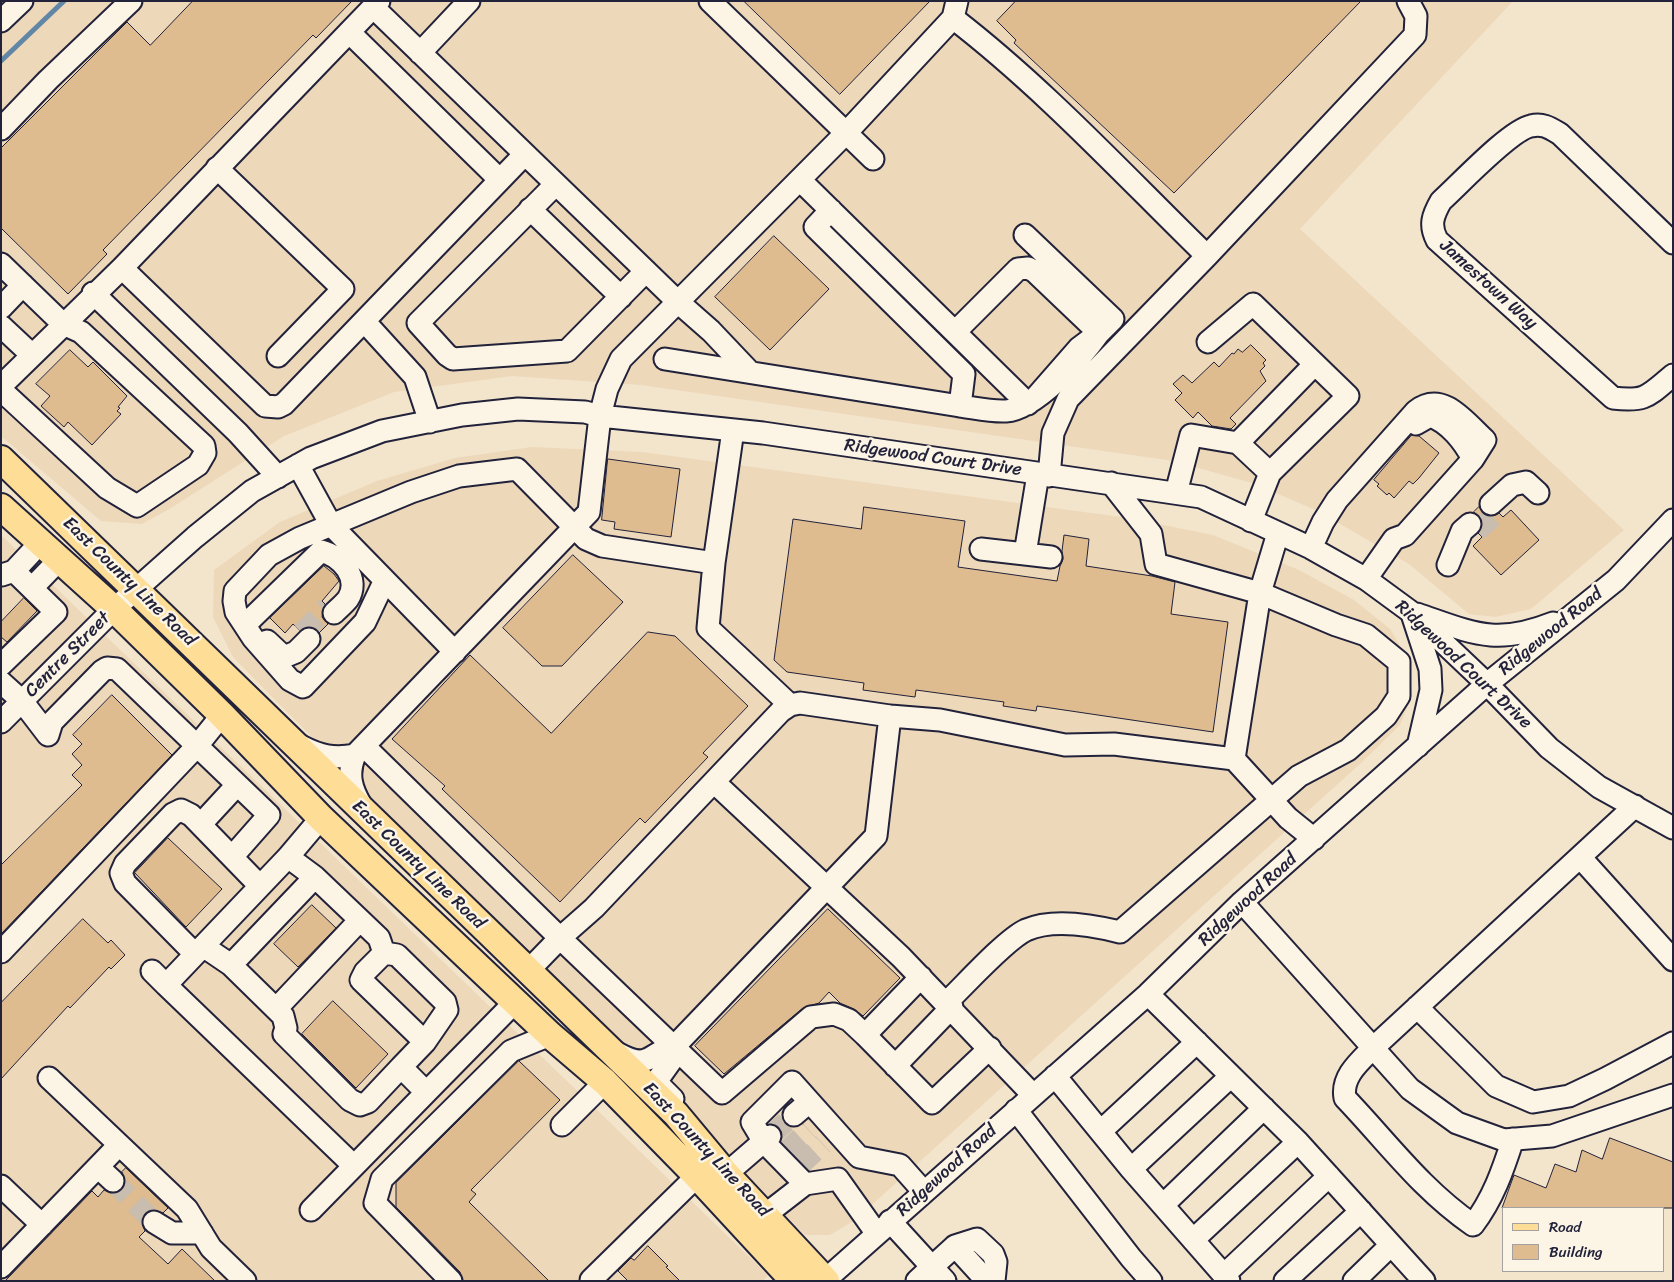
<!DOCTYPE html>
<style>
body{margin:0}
#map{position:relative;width:1674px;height:1282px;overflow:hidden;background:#f3e4cc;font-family:Sriracha,sans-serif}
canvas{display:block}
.frame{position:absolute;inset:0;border:2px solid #22223b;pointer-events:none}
.legend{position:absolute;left:1502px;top:1207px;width:162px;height:65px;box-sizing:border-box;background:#fcf5e5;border:1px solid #a5a1a1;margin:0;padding:6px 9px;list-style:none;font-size:15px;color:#22223b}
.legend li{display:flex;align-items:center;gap:10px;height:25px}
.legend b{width:25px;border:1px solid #a5a1a1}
</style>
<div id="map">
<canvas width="1674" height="1282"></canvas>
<div class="frame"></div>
<ul class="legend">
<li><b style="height:6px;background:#fedd96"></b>Road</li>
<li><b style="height:14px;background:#debc90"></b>Building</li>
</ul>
</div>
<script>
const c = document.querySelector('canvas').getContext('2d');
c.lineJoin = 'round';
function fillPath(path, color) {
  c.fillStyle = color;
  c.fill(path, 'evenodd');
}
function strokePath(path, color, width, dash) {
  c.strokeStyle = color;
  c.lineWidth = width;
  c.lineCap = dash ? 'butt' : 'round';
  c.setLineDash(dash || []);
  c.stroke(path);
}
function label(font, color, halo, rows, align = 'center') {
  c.font = font + ' Sriracha,sans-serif';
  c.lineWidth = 5;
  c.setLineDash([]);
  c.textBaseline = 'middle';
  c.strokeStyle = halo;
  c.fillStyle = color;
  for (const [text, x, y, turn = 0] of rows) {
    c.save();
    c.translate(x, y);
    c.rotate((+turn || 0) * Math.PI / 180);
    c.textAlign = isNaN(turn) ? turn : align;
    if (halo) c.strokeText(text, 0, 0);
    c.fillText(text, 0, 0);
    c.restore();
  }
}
const built = new Path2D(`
 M 1,1 L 1513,1 L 1300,229 L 1624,530 L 1531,609 L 1495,617 L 1469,614 L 1409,564 L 1318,511 L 1255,484 L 1174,461 L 641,385 L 512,376 L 394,392 L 284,436 L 171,508 L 142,524 L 101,521 L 1,436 Z
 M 532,447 L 642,452 L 1128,518 L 1213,535 L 1299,570 L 1354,600 L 1390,629 L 1407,657 L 1412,695 L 1400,725 L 1361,763 L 855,1220 L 830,1235 L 805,1235 L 279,704 L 233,657 L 213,617 L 214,570 L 280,522 L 377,481 L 455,458 Z
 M 1,535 L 768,1275 L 763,1281 L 1,1281 Z`);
const stream = new Path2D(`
 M 1,61 L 64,1`);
const building = new Path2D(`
 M 193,1 L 352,1 L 316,38 L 313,35 L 103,250 L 107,254 L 68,294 L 1,228 L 1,148 L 127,22 L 150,45 Z
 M 744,1 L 930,1 L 840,94 Z
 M 1016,1 L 1361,1 L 1174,193 L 1014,43 L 1016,40 L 997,21 Z
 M 774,236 L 829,289 L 770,350 L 715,297 Z
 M 1251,345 L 1266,360 L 1263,363 L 1265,366 L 1260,371 L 1266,381 L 1230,418 L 1236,424 L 1231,429 L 1212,426 L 1198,412 L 1193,418 L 1175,400 L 1182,393 L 1173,384 L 1183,375 L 1192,383 L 1214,362 L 1219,367 L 1232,353 L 1234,354 L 1238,349 L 1242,352 Z
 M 70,350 L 88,367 L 93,362 L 127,396 L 118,407 L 120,408 L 117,411 L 121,414 L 92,445 L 68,422 L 64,427 L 41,406 L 50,396 L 36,384 Z
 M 1412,435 L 1419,436 L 1439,453 L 1419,478 L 1413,484 L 1409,481 L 1394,498 L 1389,493 L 1387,495 L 1377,486 L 1379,484 L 1374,480 Z
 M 608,459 L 680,469 L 671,537 L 614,529 L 615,522 L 602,520 Z
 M 864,507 L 965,521 L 958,567 L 1057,581 L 1060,566 L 1063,559 L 1062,551 L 1064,535 L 1089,539 L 1086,566 L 1152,576 L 1175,582 L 1171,614 L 1228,622 L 1213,732 L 1037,706 L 1036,711 L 1003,706 L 1004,702 L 916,690 L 915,697 L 863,690 L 864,683 L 787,672 L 774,660 L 793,519 L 861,529 Z
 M 1479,507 L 1487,516 L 1499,513 L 1503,517 L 1511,510 L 1539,540 L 1501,575 L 1473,546 L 1482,537 L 1478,533 L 1482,521 L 1474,512 Z
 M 573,555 L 623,602 L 562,666 L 542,666 L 503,628 Z
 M 324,566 L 334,574 L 339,581 L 322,601 L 325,604 L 322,617 L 328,624 L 319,633 L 312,627 L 300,631 L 293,624 L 285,633 L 270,618 Z
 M 24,598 L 37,611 L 7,642 L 1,637 L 1,622 Z
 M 648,632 L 675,636 L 748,706 L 703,753 L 708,757 L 645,823 L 640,818 L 560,902 L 442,789 L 445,786 L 392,739 L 470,655 L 551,733 Z
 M 112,695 L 172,755 L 1,934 L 1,865 L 82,785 L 72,775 L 82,765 L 72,754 L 82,744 L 73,735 Z
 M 168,838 L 222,889 L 186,927 L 135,873 Z
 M 312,905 L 336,928 L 298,967 L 274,944 Z
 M 828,909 L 900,978 L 863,1016 L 854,1009 L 840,1003 L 829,992 L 819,1003 L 803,1008 L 724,1074 L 695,1046 Z
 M 83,919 L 108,943 L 111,940 L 125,955 L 111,969 L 109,967 L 70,1008 L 68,1006 L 1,1079 L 1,1003 Z
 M 333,1001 L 388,1054 L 356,1088 L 302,1034 Z
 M 519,1061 L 560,1100 L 471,1190 L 476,1194 L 469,1202 L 549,1281 L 463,1281 L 460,1272 L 396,1207 L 396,1183 Z
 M 1610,1138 L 1673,1162 L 1673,1208 L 1502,1208 L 1514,1175 L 1546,1188 L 1555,1164 L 1576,1172 L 1582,1150 L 1602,1159 Z
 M 126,1168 L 168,1208 L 163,1213 L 154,1210 L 144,1215 L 142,1222 L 145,1231 L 139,1237 L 168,1264 L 182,1249 L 215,1281 L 5,1281 L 92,1191 L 98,1197 L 104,1190 L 111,1193 L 122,1190 L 125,1183 L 122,1172 Z
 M 648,1246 L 668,1266 L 666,1267 L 680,1281 L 628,1281 L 618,1271 L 631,1258 L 634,1260 Z`);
const minorTunnel = new Path2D(`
 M 1477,531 L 1498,512
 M 302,633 L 327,607
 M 770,1136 L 794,1115
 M 785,1152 L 809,1130
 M 799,1166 L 823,1144
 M 113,1181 L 154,1222`);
const minor = new Path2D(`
 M 710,1 L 873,159
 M 957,1 L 953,18 C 1044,88 1124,175 1207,256
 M 373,7 L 678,302 L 711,331 L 748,370
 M 1,21 L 22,1
 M 349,32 L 500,180
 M 420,53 L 469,1
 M 1,129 L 48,80 L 131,1
 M 217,168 L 343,289 L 278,356
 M 800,180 L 1028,404
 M 556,184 L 418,323 L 447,355 L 453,359 L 567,351 L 646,271
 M 530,209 L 621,297
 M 831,210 L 815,227 L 964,374 L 960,406
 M 1673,243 L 1560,134 C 1550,128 1543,123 1531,126 C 1510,130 1459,185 1441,201 C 1433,215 1429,225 1437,240 L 1613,398 C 1646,402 1648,396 1673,375
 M 1,264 L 63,324 L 81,332 L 204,446 L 205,453 L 198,465 L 137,506 L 107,488 L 1,390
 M 122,268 L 265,406 L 278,407 L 284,404 L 364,321 L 415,377 L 430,422
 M 93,293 L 238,433 L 278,477
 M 1,308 L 23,285
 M 364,321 L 525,154
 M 1,326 L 32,355
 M 955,332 L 1018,269 L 1028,268 L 1034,271 L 1099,333 L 1113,319 L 1025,235
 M 1208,342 L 1253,304 L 1315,364
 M 665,359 L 960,406 C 975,408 992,412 1006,411 C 1036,409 1082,357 1099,333 L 1079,348 L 1037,396
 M 1,386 L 122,268 L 379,1
 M 1416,424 L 1430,416 C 1449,422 1464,442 1473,459
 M 733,430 L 714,563 L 708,628 L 790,705
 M 1238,443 L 1315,364 L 1348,396 L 1270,473 L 1251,521
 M 298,465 L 331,525 L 455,652
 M 1049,476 L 1053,433 L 1068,399 L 1207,256 L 1415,35 L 1416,16 L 1408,1
 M 1176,493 L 1191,435 L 1238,443 L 1270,473
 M 1491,504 L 1512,485 L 1526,482 L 1538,493
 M 1278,533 L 1260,593 L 1234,759 L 1288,818 L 1314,839
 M 1311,548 L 1323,522 L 1337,500 L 1416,411 C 1443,390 1465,422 1485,440 L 1473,459 L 1405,535 L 1394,539 L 1366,579
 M 981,549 L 1025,554 L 1038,474
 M 1025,554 L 1051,557
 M 1448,565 L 1462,531 L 1470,524
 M 2,575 L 14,571 L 41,542
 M 384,582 L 365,622 L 303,687 L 290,680 L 253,638 L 236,612 L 234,601 L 235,591 L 269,555 L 300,538 L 411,492 L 459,476 L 517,469 L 586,539 L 602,546 L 714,563
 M 32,588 L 60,559
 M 1417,614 C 1473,633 1495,646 1553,623
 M 1413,617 L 1430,669 L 1431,690 L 1418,746
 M 251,619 L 321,551 C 341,556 361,578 348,599 C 344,604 338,609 334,613
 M 267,641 L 284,657 L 296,652 L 309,639
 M 1,665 L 56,612 L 14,571
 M 1,682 L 22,701 L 48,735
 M 1,722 L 114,609 L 195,537 L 252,491 L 311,458 L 382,431 L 462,415 L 518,409 L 585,412 L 600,416 L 763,433 L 1201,497 L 1311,548 L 1366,579 L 1411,612 L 1487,684 L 1549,748 L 1599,787 L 1673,828
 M 48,735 L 52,722 L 102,671 L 107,668 L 117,669 L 269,815 L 232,857
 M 301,746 C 320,756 334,759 355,755
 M 364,746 L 560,938 L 722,1093 L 811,1017 L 834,1014 L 849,1020 L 865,1035
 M 714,782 L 901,957 L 1033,1095
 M 361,805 C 351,788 347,774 355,755 L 589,512 L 600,416 L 607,389 L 621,359 L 846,133 L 953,18
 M 321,818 L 288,857 L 166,985 L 354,1166
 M 201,824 L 237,785
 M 288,857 L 315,877 L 379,938 L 384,953
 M 1580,857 L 1673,960
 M 1242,902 L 1410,1089 L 1457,1123 L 1504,1140 L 1552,1136 L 1673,1095
 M 203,946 L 231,965 L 283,1016 L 286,1028 L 284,1034 L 350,1100 L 360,1105 L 368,1102 L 401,1067
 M 1,952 L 197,746 L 222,715
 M 195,954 L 125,883 L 121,873 L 125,864 L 173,814 L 181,810 L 191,815 L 260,886
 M 231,965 L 315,877
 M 152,971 L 166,985
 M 528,971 L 560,938 L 594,908 L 781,711 L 790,705 L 800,703 L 890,716 L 940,720 L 1065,745 L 1114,744 L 1234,759
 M 921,977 L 865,1035 L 932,1103 L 990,1048
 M 1148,994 L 1298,1142 L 1424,1281
 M 947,1002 C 965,985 1005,940 1026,930 C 1053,918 1092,925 1120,932 L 1299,776 L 1348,750 L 1386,716 L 1399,696 L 1399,662 L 1366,635 L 1336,625 L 1260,593 L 1156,564 L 1151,534 L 1111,483
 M 1417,1007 L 1496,1086 L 1533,1102 L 1569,1096 L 1605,1079 L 1673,1043
 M 276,1009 L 360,920
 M 425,1042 L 361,980 L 365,972 L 384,953 L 397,955 L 445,1002 L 447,1010 L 425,1042 L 401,1067 L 426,1092
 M 613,1051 C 623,1056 636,1065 648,1059 C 657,1055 659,1050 670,1051 L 671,1061 L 656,1082 L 673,1099
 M 670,1051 L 876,836 L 890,716
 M 895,1066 L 952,1007
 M 1055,1076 L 1131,1169 L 1229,1281
 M 49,1078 L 187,1209 L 211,1248 L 245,1281
 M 1016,1110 L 1131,1258 L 1151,1281
 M 794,1115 L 809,1102
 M 562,1125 L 605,1082
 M 1101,1131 L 1197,1042
 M 1513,1139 C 1503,1170 1493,1199 1473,1225 C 1421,1189 1388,1143 1345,1098 C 1341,1077 1359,1062 1373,1048 L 1635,806
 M 98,1167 L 113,1181
 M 1131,1169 L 1231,1076
 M 726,1174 L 770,1136
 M 1,1186 L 42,1225
 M 1163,1205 L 1264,1108
 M 311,1210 L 515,1002
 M 765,1215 L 805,1184
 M 890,1221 L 932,1267 L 917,1281
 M 154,1222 L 172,1233 L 202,1233
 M 877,1234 L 838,1179 L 805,1184 L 764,1142 L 752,1122 L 792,1082 L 859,1157 L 900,1165 L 924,1192
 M 1193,1240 L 1298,1142
 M 955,1246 L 977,1239 L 993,1254 L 996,1262 L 994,1281
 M 1,1267 L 119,1145
 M 1224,1275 L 1329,1176
 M 591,1280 L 697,1176
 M 451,1281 L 375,1203 L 382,1179 L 511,1051 L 550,1035
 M 824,1281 L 1148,994 L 1242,902 L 1487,684 L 1616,580 L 1673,520
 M 945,1281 L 932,1267 L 955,1246 L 987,1281
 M 1285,1281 L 1361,1211
 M 1354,1281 L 1391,1245`);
const major = new Path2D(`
 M 1,459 L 676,1114 L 726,1174 L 826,1281
 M 1,507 L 114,609 L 222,715 L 321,818 L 550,1035 L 605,1082 L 697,1176 L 794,1281`);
const streetNames = [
 ["Jamestown Way",1488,285,42],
 ["Ridgewood Court Drive",933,458,8],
 ["East County Line Road",129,582,44],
 ["Ridgewood Road",1551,632,-39],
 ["Centre Street",68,655,-45],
 ["Ridgewood Court Drive",1463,665,43],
 ["East County Line Road",418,865,44],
 ["Ridgewood Road",1248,900,-43],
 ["East County Line Road",706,1150,47],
 ["Ridgewood Road",947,1171,-42]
];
fillPath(built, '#edd8ba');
strokePath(stream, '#6287a6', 5);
fillPath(building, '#debc90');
strokePath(building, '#22223b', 1);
strokePath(minorTunnel, '#c9bdaf', 21, [21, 11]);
strokePath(minor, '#22223b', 25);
strokePath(major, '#22223b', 30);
strokePath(minor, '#fcf5e5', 21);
strokePath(major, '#fedd96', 26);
label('18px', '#22223b', '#fcf5e5', streetNames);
</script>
